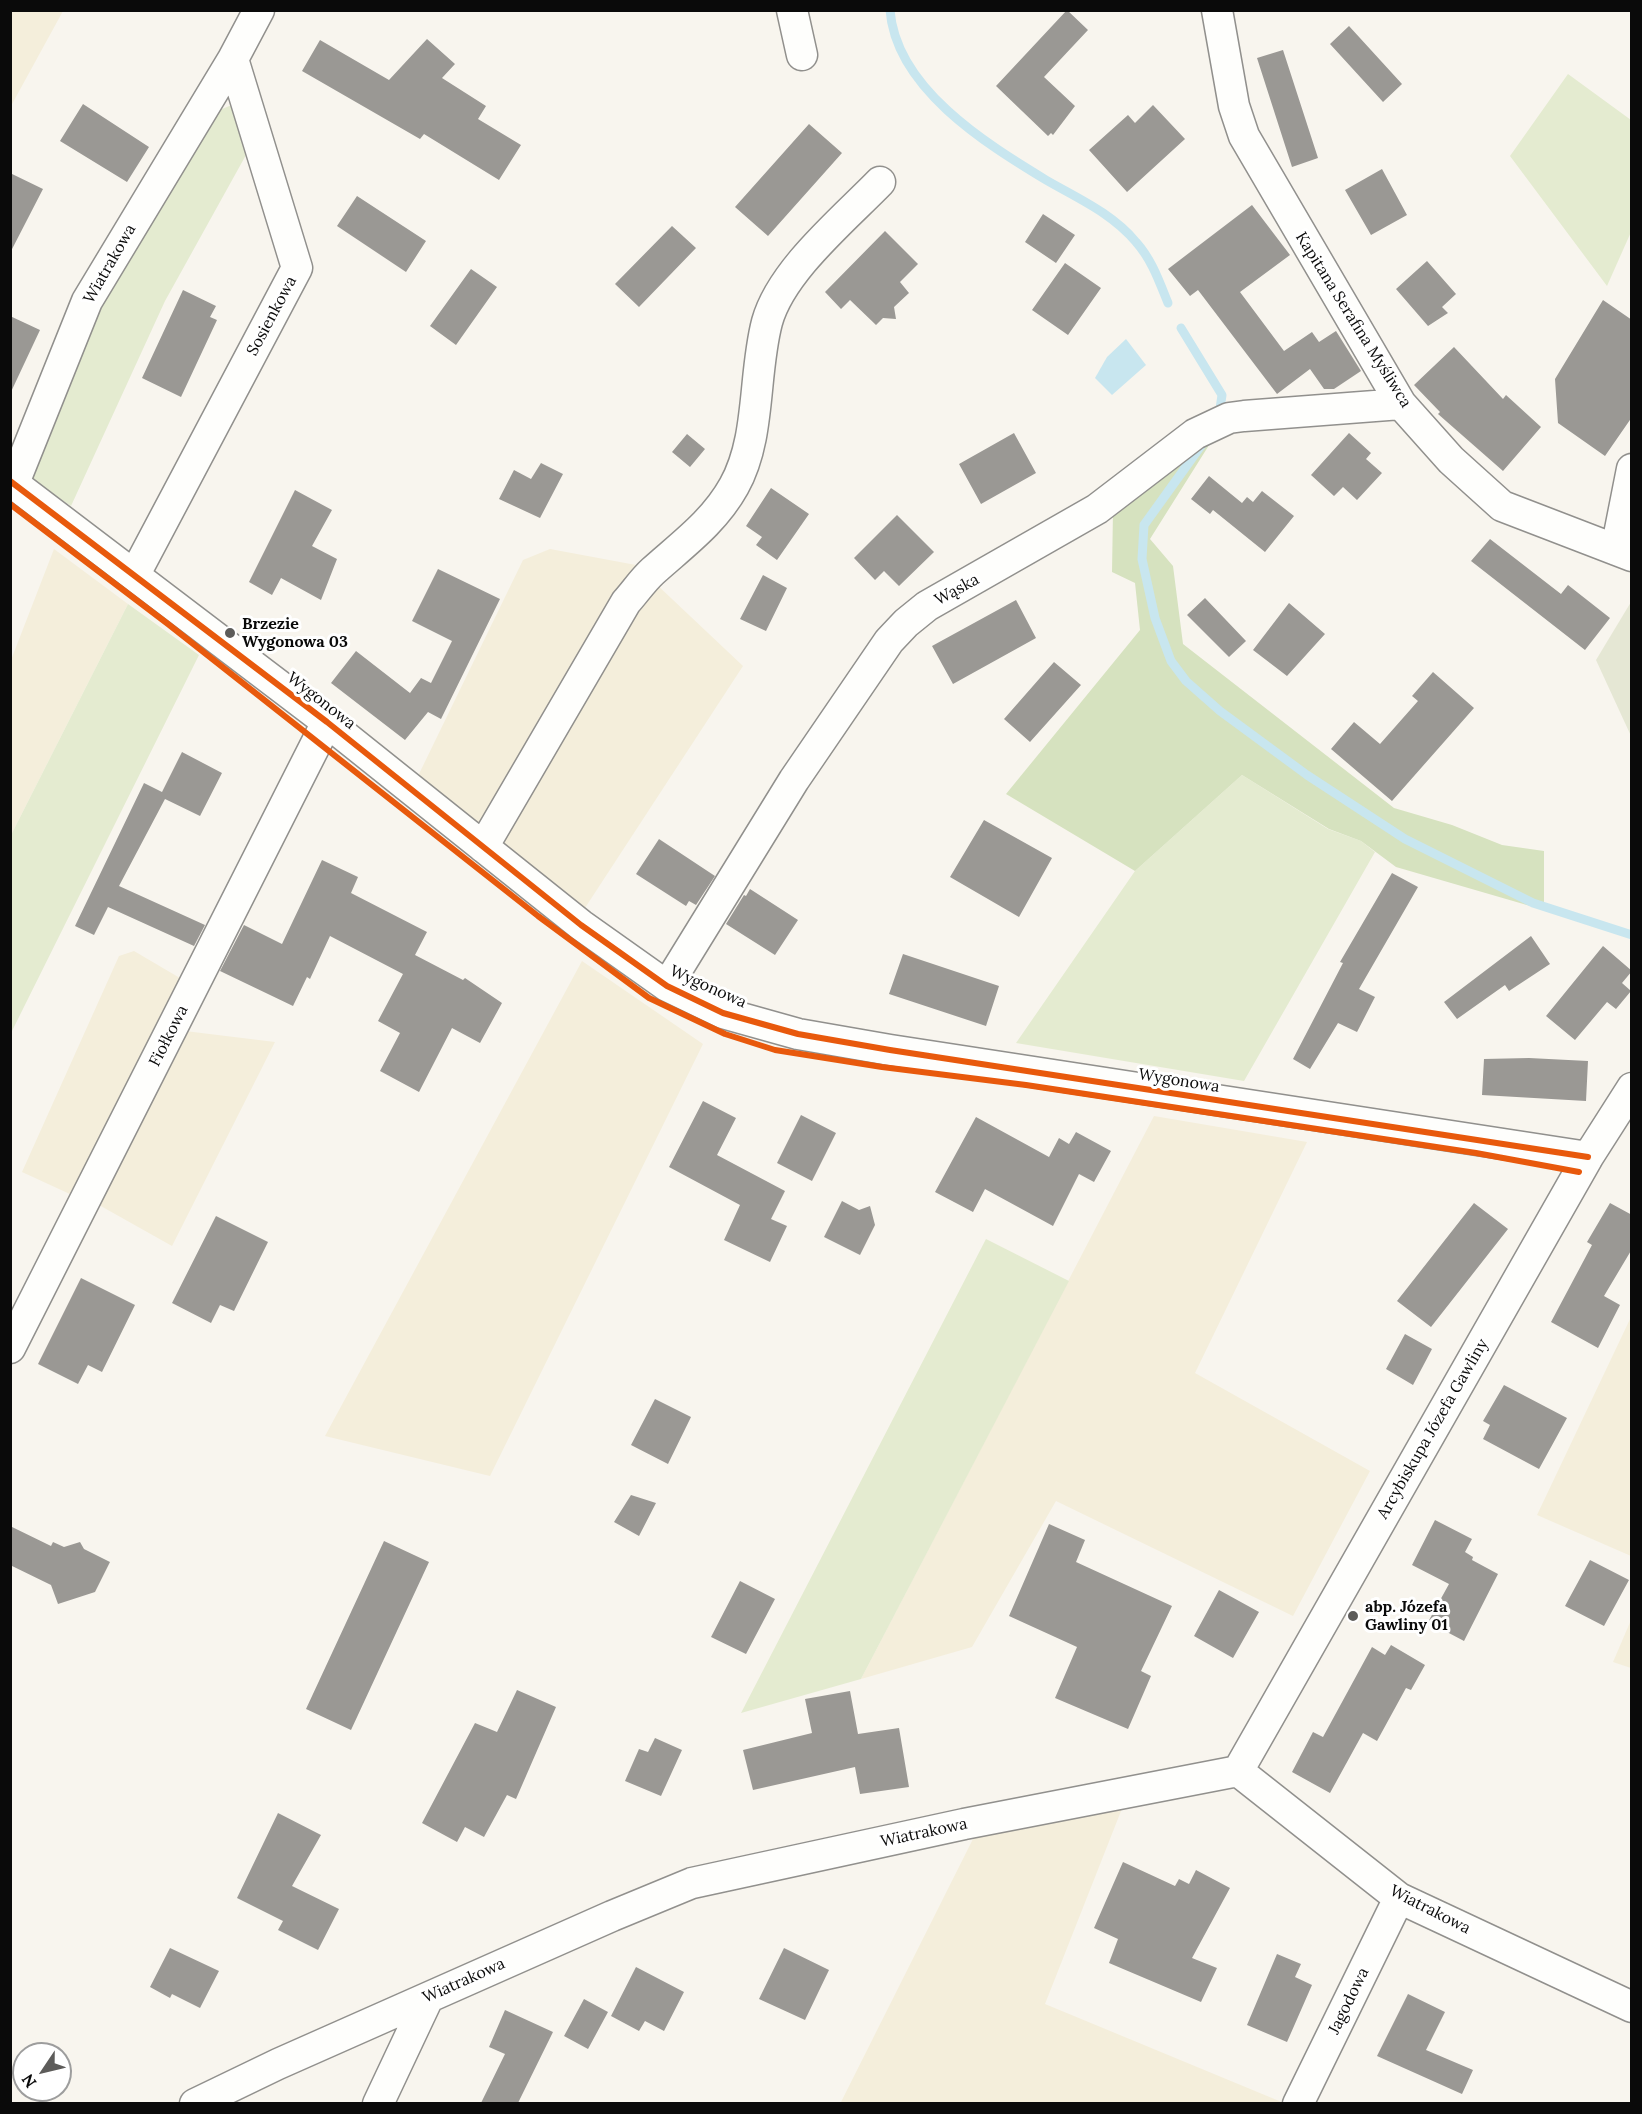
<!DOCTYPE html>
<meta charset="utf-8">
<style>
body{margin:0}
#map{position:relative;width:1642px;height:2114px;overflow:hidden;background:#f8f5ee;font-family:Lora,serif}
canvas{display:block}
.frame{position:absolute;inset:0;border:12px solid #0a0a0a;pointer-events:none}
.north{position:absolute;left:12px;top:2042px;width:60px;height:60px;box-sizing:border-box;background:#fff;border:2px solid #9d9d9d;border-radius:50%;rotate:235deg;font-size:16px;font-weight:700;line-height:24px;text-align:center;color:#0a0a0a}
.north::after{content:'';display:block;margin:auto;width:21px;height:27px;background:#5d5c5a;clip-path:polygon(50% 0,100% 100%,50% 72%,0 100%)}
</style>
<div id="map">
<canvas width="1642" height="2114"></canvas>
<div class="frame"></div>
<div class="north">N</div>
</div>
<script>
const c = document.querySelector('canvas').getContext('2d');
c.lineJoin = 'round';
function fillPath(path, color) {
  c.fillStyle = color;
  c.fill(path, 'evenodd');
}
function strokePath(path, color, width, dash) {
  c.strokeStyle = color;
  c.lineWidth = width;
  c.lineCap = dash ? 'butt' : 'round';
  c.setLineDash(dash || []);
  c.stroke(path);
}
function label(font, color, halo, rows, align = 'center') {
  c.font = font + ' Lora,serif';
  c.lineWidth = 6;
  c.setLineDash([]);
  c.textBaseline = 'middle';
  c.strokeStyle = halo;
  c.fillStyle = color;
  for (const [text, x, y, turn = 0] of rows) {
    c.save();
    c.translate(x, y);
    c.rotate((+turn || 0) * Math.PI / 180);
    c.textAlign = isNaN(turn) ? turn : align;
    if (halo) c.strokeText(text, 0, 0);
    c.fillText(text, 0, 0);
    c.restore();
  }
}
const farmland = new Path2D(`
 M 11,10 L 63,11 L 11,106 L 10,11 Z
 M 54,549 L 128,604 L 11,835 L 11,660 Z
 M 550,549 L 636,565 L 743,666 L 583,911 L 418,776 L 523,560 Z
 M 134,951 L 185,981 L 72,1195 L 22,1172 L 119,956 Z
 M 582,961 L 703,1044 L 490,1476 L 325,1436 Z
 M 185,1031 L 275,1042 L 172,1246 L 99,1205 Z
 M 1154,1116 L 1307,1142 L 1195,1373 L 1370,1471 L 1293,1616 L 1056,1501 L 972,1647 L 861,1679 Z
 M 1631,1317 L 1631,1556 L 1537,1515 Z
 M 1631,1620 L 1631,1668 L 1613,1662 Z
 M 1123,1806 L 1045,2004 L 1284,2103 L 840,2104 L 974,1837 Z`);
const green = new Path2D(`
 M 1568,74 L 1631,120 L 1631,232 L 1607,286 L 1510,156 Z
 M 234,104 L 246,155 L 165,301 L 71,506 L 29,478 L 89,327 L 215,112 Z
 M 128,604 L 199,655 L 11,1033 L 11,835 Z
 M 1242,775 L 1328,829 L 1361,841 L 1375,852 L 1244,1081 L 1016,1043 L 1135,871 Z
 M 986,1239 L 1069,1281 L 861,1679 L 741,1713 Z`);
const forest = new Path2D(`
 M 1200,434 L 1211,442 L 1150,539 L 1173,566 L 1183,644 L 1394,808 L 1452,825 L 1502,845 L 1544,851 L 1544,910 L 1396,867 L 1361,841 L 1329,829 L 1242,775 L 1135,871 L 1006,794 L 1140,630 L 1135,583 L 1112,572 L 1113,511 Z`);
const cemetery = new Path2D(`
 M 1631,602 L 1631,736 L 1596,660 Z`);
const water = new Path2D(`
 M 1126,339 L 1146,365 L 1112,395 L 1095,378 L 1107,357 Z`);
const stream = new Path2D(`
 M 890,10 C 896,88 985,143 1046,180 C 1077,198 1112,213 1136,242 C 1152,260 1159,281 1168,303
 M 1181,328 L 1222,395 L 1219,416
 M 1203,443 L 1144,525 L 1142,559 L 1155,618 L 1171,661 L 1186,681 L 1220,711 L 1307,775 L 1405,839 L 1533,903 L 1632,935`);
const building = new Path2D(`
 M 1067,10 L 1088,30 L 1044,77 L 1075,106 L 1053,135 L 1051,133 L 1048,136 L 996,86 Z
 M 1349,26 L 1402,84 L 1383,102 L 1330,44 Z
 M 427,39 L 455,64 L 442,78 L 486,106 L 478,119 L 521,145 L 499,180 L 424,134 L 420,139 L 302,71 L 320,40 L 389,80 Z
 M 1283,50 L 1318,158 L 1292,167 L 1257,58 Z
 M 83,104 L 149,147 L 127,182 L 60,141 Z
 M 1153,105 L 1185,139 L 1127,192 L 1089,150 L 1128,115 L 1135,123 Z
 M 809,124 L 842,153 L 768,236 L 735,207 Z
 M 1382,169 L 1407,215 L 1371,235 L 1345,190 Z
 M 10,173 L 43,189 L 10,253 Z
 M 357,196 L 426,241 L 406,272 L 337,226 Z
 M 1252,205 L 1290,255 L 1240,292 L 1284,351 L 1312,332 L 1319,342 L 1336,331 L 1361,371 L 1334,389 L 1324,389 L 1310,369 L 1277,394 L 1198,290 L 1190,296 L 1168,269 Z
 M 1043,214 L 1075,235 L 1056,263 L 1025,242 Z
 M 672,226 L 696,248 L 639,307 L 615,284 Z
 M 885,231 L 918,264 L 900,282 L 909,293 L 894,307 L 896,319 L 883,318 L 876,325 L 850,300 L 841,309 L 825,292 Z
 M 1427,261 L 1456,294 L 1442,307 L 1448,313 L 1428,326 L 1396,289 Z
 M 1065,263 L 1101,288 L 1068,335 L 1032,310 Z
 M 471,269 L 497,287 L 456,345 L 430,326 Z
 M 183,290 L 216,306 L 210,317 L 217,320 L 181,397 L 142,378 Z
 M 1603,300 L 1632,320 L 1632,417 L 1605,456 L 1558,423 L 1555,379 Z
 M 10,316 L 40,330 L 10,394 Z
 M 1454,347 L 1503,399 L 1506,395 L 1541,427 L 1503,471 L 1438,414 L 1440,412 L 1414,385 Z
 M 1014,433 L 1036,473 L 981,504 L 959,464 Z
 M 1349,433 L 1371,453 L 1366,459 L 1382,473 L 1357,500 L 1343,487 L 1334,496 L 1311,475 Z
 M 687,434 L 705,449 L 690,467 L 672,452 Z
 M 541,463 L 563,474 L 540,518 L 499,499 L 514,470 L 531,479 Z
 M 1209,476 L 1242,503 L 1247,497 L 1253,502 L 1262,491 L 1294,516 L 1265,552 L 1213,510 L 1210,514 L 1191,499 Z
 M 771,488 L 809,514 L 777,560 L 756,545 L 762,537 L 746,526 Z
 M 295,490 L 332,510 L 312,546 L 337,559 L 321,600 L 281,578 L 272,595 L 249,582 Z
 M 897,515 L 934,552 L 899,586 L 884,571 L 875,580 L 854,558 Z
 M 1490,539 L 1561,594 L 1568,585 L 1610,618 L 1585,650 L 1471,561 Z
 M 438,569 L 500,599 L 441,719 L 428,712 L 405,740 L 331,683 L 356,651 L 410,693 L 421,678 L 431,683 L 452,641 L 412,621 Z
 M 763,575 L 787,588 L 766,631 L 740,619 Z
 M 1205,598 L 1246,641 L 1229,657 L 1187,615 Z
 M 1016,600 L 1036,638 L 953,684 L 932,646 Z
 M 1289,603 L 1325,634 L 1287,676 L 1253,650 Z
 M 1054,662 L 1081,685 L 1030,742 L 1004,719 Z
 M 1433,672 L 1474,708 L 1392,801 L 1331,749 L 1354,722 L 1380,744 L 1418,701 L 1412,696 Z
 M 182,752 L 222,773 L 200,816 L 165,799 L 119,886 L 205,925 L 194,946 L 108,907 L 94,935 L 75,926 L 144,783 L 162,792 Z
 M 984,820 L 1052,858 L 1019,917 L 950,877 Z
 M 659,839 L 715,876 L 696,905 L 689,901 L 686,906 L 636,874 Z
 M 322,860 L 358,877 L 351,893 L 427,932 L 415,955 L 463,980 L 465,978 L 502,1003 L 480,1043 L 452,1028 L 419,1092 L 380,1071 L 400,1033 L 378,1021 L 403,974 L 330,936 L 310,979 L 307,977 L 293,1006 L 220,971 L 244,925 L 282,944 Z
 M 1392,873 L 1418,887 L 1359,989 L 1375,997 L 1357,1032 L 1338,1023 L 1310,1069 L 1293,1059 L 1343,963 L 1340,962 Z
 M 750,889 L 798,920 L 775,955 L 726,924 L 744,895 L 746,896 Z
 M 1531,936 L 1550,964 L 1509,991 L 1505,985 L 1457,1019 L 1444,1002 Z
 M 1603,946 L 1632,971 L 1622,983 L 1631,991 L 1616,1009 L 1607,1002 L 1575,1040 L 1546,1016 Z
 M 903,954 L 999,986 L 986,1026 L 889,994 Z
 M 1529,1058 L 1588,1061 L 1586,1101 L 1482,1095 L 1484,1059 Z
 M 703,1101 L 736,1118 L 717,1155 L 785,1191 L 771,1219 L 787,1226 L 770,1262 L 724,1240 L 740,1205 L 669,1167 Z
 M 801,1115 L 836,1133 L 812,1181 L 777,1163 Z
 M 976,1117 L 1049,1157 L 1059,1138 L 1069,1144 L 1076,1132 L 1111,1151 L 1094,1182 L 1079,1174 L 1053,1226 L 985,1189 L 973,1212 L 935,1192 Z
 M 842,1201 L 859,1210 L 870,1206 L 875,1225 L 860,1255 L 824,1237 Z
 M 1474,1203 L 1508,1229 L 1431,1327 L 1397,1301 Z
 M 1610,1203 L 1632,1215 L 1632,1249 L 1604,1296 L 1620,1305 L 1598,1348 L 1551,1322 L 1592,1245 L 1587,1242 Z
 M 216,1216 L 268,1242 L 234,1311 L 220,1305 L 211,1323 L 172,1303 Z
 M 81,1278 L 135,1305 L 102,1372 L 88,1365 L 78,1384 L 38,1364 Z
 M 1405,1334 L 1432,1349 L 1413,1385 L 1386,1369 Z
 M 1504,1385 L 1567,1418 L 1539,1469 L 1483,1439 L 1490,1425 L 1483,1421 Z
 M 655,1399 L 691,1417 L 668,1464 L 631,1445 Z
 M 631,1495 L 656,1503 L 639,1536 L 614,1522 Z
 M 1435,1520 L 1472,1539 L 1465,1552 L 1473,1557 L 1472,1560 L 1498,1574 L 1464,1641 L 1428,1622 L 1449,1584 L 1412,1565 Z
 M 1049,1524 L 1085,1540 L 1076,1562 L 1172,1606 L 1141,1671 L 1151,1676 L 1128,1729 L 1055,1698 L 1077,1647 L 1009,1616 Z
 M 10,1526 L 51,1546 L 53,1542 L 64,1547 L 80,1542 L 84,1549 L 110,1562 L 95,1592 L 58,1604 L 51,1585 L 10,1565 Z
 M 384,1541 L 429,1562 L 351,1730 L 306,1709 Z
 M 1590,1560 L 1629,1580 L 1604,1626 L 1565,1606 Z
 M 740,1581 L 775,1599 L 746,1654 L 711,1637 Z
 M 1219,1590 L 1259,1612 L 1233,1658 L 1194,1636 Z
 M 1391,1645 L 1425,1665 L 1411,1690 L 1406,1688 L 1377,1741 L 1363,1733 L 1330,1793 L 1292,1772 L 1313,1732 L 1323,1737 L 1372,1647 L 1385,1655 Z
 M 517,1690 L 556,1707 L 516,1799 L 507,1795 L 484,1837 L 465,1827 L 457,1842 L 422,1823 L 475,1723 L 497,1732 Z
 M 850,1691 L 858,1734 L 899,1728 L 909,1787 L 860,1794 L 855,1767 L 753,1790 L 743,1750 L 812,1733 L 805,1699 Z
 M 655,1738 L 682,1750 L 661,1796 L 625,1781 L 639,1749 L 648,1752 Z
 M 278,1813 L 321,1835 L 292,1886 L 339,1909 L 318,1950 L 278,1930 L 283,1921 L 237,1898 Z
 M 1123,1862 L 1175,1886 L 1179,1879 L 1189,1884 L 1196,1870 L 1230,1888 L 1192,1958 L 1217,1968 L 1201,2002 L 1109,1963 L 1118,1939 L 1094,1928 Z
 M 170,1948 L 219,1971 L 200,2008 L 172,1994 L 170,1998 L 150,1987 Z
 M 784,1948 L 829,1970 L 805,2020 L 759,1999 Z
 M 1277,1954 L 1301,1964 L 1295,1977 L 1312,1985 L 1287,2042 L 1247,2025 Z
 M 636,1967 L 684,1992 L 664,2031 L 645,2021 L 639,2031 L 611,2016 Z
 M 1408,1994 L 1445,2012 L 1426,2050 L 1473,2070 L 1462,2094 L 1377,2056 Z
 M 584,1999 L 608,2012 L 588,2049 L 564,2036 Z
 M 505,2010 L 553,2032 L 518,2103 L 481,2103 L 505,2054 L 489,2047 Z`);
const minor = new Path2D(`
 M 792,10 L 802,55
 M 1217,10 L 1234,106 L 1244,136 L 1401,404 L 1451,460 L 1502,506 L 1632,556
 M 10,481 L 327,722 L 581,925 L 667,986 L 723,1013 L 798,1034 L 890,1050 L 1588,1157
 M 14,483 L 87,301 L 233,59 L 259,10
 M 1616,550 L 1632,469
 M 135,574 L 297,268 L 233,59
 M 483,847 L 626,602 C 635,592 643,580 653,571 C 683,544 714,522 734,486 C 761,438 753,375 767,322 C 781,271 843,220 880,182
 M 667,986 L 794,780 L 889,641 L 906,623 L 927,606 L 1097,509 L 1195,434 L 1229,418 L 1244,416 L 1401,404
 M 10,1348 L 327,722
 M 1238,1771 L 1588,1157 L 1632,1088
 M 195,2104 L 278,2064 L 612,1916 L 692,1883 L 964,1824 L 1238,1771 L 1399,1898 L 1632,2007
 M 378,2104 L 428,1998
 M 1298,2104 L 1399,1898`);
const cycleway = new Path2D(`
 M 10,481 L 327,722 L 581,925 L 667,986 L 723,1013 L 798,1034 L 890,1050 L 1588,1157
 M 10,504 L 168,624 L 538,916 L 649,998 L 725,1034 L 775,1050 L 882,1067 L 1026,1085 L 1476,1153 L 1579,1172`);
const markers = [
 [230,633,6,"#5d5c5a"],
 [1353,1616,6,"#5d5c5a"]
];
const streetNames = [
 ["Wiatrakowa",110,264,-60],
 ["Sosienkowa",272,316,-62],
 ["Kapitana Serafina Myśliwca",1353,320,58],
 ["Wąska",957,590,-29],
 ["Wygonowa",321,701,38],
 ["Wygonowa",708,987,24],
 ["Fiołkowa",169,1036,-63],
 ["Wygonowa",1179,1081,9],
 ["Arcybiskupa Józefa Gawliny",1433,1429,-60],
 ["Wiatrakowa",924,1833,-12],
 ["Wiatrakowa",1430,1910,27],
 ["Wiatrakowa",464,1981,-24],
 ["Jagodowa",1349,2001,-64]
];
const poiNames = [
 ["Brzezie",242,624],
 ["Wygonowa 03",242,642],
 ["abp. Józefa",1365,1607],
 ["Gawliny 01",1365,1625]
];
fillPath(farmland, '#f4eedb');
fillPath(green, '#e4ebd0');
fillPath(forest, '#d6e2bf');
fillPath(cemetery, '#e5e7d4');
fillPath(water, '#c8e6ef');
strokePath(stream, '#c8e6ef', 9);
fillPath(building, '#9a9894');
strokePath(minor, '#91908d', 33);
strokePath(minor, '#fefefc', 30);
strokePath(cycleway, '#e8590c', 6);
for (const [x, y, r, color] of markers) {
  const dot = new Path2D();
  dot.arc(x, y, r, 0, 2 * Math.PI);
  c.fillStyle = color;
  c.fill(dot);
  strokePath(dot, '#fff', 2);
}
label('16px', '#0a0a0a', '#fff', streetNames);
label('bold 16px', '#0a0a0a', '#fff', poiNames, 'left');
</script>
